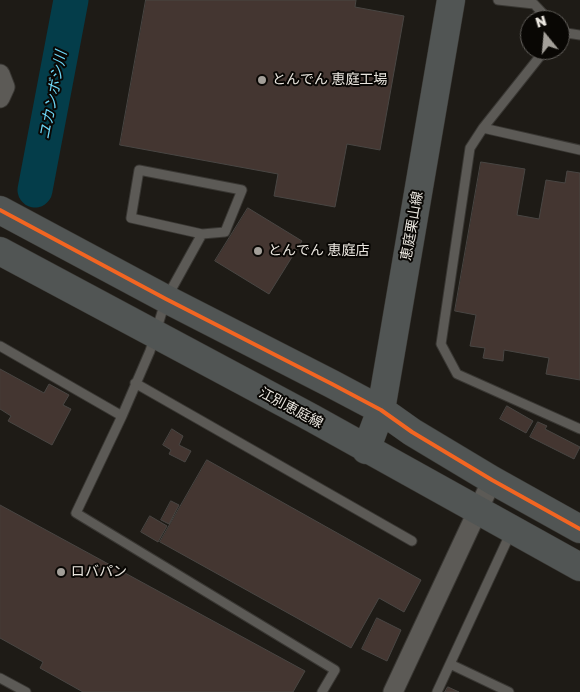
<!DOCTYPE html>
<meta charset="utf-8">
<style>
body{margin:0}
#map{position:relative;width:580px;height:692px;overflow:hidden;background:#1e1b16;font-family:"Golos Text",sans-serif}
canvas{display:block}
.north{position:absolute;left:520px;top:10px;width:50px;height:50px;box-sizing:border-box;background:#090704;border:1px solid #63605c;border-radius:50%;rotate:343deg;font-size:14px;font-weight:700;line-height:20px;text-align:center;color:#eae6df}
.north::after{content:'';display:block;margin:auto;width:18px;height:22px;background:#a39f99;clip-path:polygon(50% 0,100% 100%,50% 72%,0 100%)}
</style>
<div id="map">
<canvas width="580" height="692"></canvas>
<div class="north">N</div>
</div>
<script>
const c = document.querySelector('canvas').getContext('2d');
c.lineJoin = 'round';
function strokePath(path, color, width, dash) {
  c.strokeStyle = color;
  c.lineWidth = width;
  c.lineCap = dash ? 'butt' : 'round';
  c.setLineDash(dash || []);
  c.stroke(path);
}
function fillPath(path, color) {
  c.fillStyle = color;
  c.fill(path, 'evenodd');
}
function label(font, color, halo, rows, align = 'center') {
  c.font = font + ' "Golos Text","Noto Sans JP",sans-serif';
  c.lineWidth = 4;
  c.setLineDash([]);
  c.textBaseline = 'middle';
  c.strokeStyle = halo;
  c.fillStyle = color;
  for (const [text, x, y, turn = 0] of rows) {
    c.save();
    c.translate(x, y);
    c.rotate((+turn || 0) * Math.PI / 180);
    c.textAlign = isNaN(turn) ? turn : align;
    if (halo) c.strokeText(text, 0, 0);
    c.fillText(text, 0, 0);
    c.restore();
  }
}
const river = new Path2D(`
 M 35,190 L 71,0`);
const building = new Path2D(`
 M 146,0 L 356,0 L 355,7 L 404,16 L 380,150 L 347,144 L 335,207 L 274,196 L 278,174 L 120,145 Z
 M 481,162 L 525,169 L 517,215 L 539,219 L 546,180 L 565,183 L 567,171 L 580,173 L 580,380 L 546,374 L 549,358 L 504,350 L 503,361 L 483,358 L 485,348 L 470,346 L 476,315 L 455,311 Z
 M 248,208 L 302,241 L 269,294 L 215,261 Z
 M 0,369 L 44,393 L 49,384 L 69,395 L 63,405 L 71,409 L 52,445 L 8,421 L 11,416 L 0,409 Z
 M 507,406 L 533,421 L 526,433 L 500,419 Z
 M 538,422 L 547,426 L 545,429 L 580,447 L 574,459 L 530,437 Z
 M 172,429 L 183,436 L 179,445 L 191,451 L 185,462 L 169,454 L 171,450 L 163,445 Z
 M 207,460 L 421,580 L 404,612 L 379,598 L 351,648 L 160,542 Z
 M 171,501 L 179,505 L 169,524 L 161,520 Z
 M 0,505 L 305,671 L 293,692 L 83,692 L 40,668 L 43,662 L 0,638 Z
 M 150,516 L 167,526 L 158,542 L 141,532 Z
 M 377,618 L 401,630 L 387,661 L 362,649 Z
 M 448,687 L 459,692 L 445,692 Z`);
const lane = new Path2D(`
 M 498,0 L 534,4 L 549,20
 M 560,32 L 580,35
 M 545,50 L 483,128 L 470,148 L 441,344 L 457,374 L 580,429
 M 483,128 L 580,150
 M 139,170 L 242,190 L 225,232 L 202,234 L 131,218 Z
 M 0,346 L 122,416 L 76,513 L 335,670 L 322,692
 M 135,383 L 412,541
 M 122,416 L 150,351 L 166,299 L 202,234
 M 450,664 L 509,692
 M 0,678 L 26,692
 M 437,692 L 511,532`);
const street = new Path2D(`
 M 0,74 L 5,87 L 0,98
 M 393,692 L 492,480`);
const primary = new Path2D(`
 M 0,210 L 166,299 L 332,384 L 381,410 L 412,432 L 492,480 L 580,529
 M 0,251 L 312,418 L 580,567
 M 366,450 L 381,410 L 451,0`);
const bus1 = new Path2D(`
 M 0,210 L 166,299 L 332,384 L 381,410 L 412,432 L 492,480 L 580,529`);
const markers = [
 [262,80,5,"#a39f99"],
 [258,251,5,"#a39f99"],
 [61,572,5,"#a39f99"]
];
const poiNames = [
 ["とんでん 恵庭工場",272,80],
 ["とんでん 恵庭店",268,251],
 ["ロバパン",71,572]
];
const streetNames = [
 ["恵庭栗山線",412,226,-80],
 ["江別恵庭線",291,408,28]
];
const waterNames = [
 ["ユカンボシ川",53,95,-79]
];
strokePath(river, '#043d4a', 35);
fillPath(building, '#443631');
strokePath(building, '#494643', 1);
strokePath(lane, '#393733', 11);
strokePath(street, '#393733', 21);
strokePath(primary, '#393733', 29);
strokePath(lane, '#5c5a56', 9);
strokePath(street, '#5c5a56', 19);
strokePath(primary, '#515554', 28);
strokePath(bus1, '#f26522', 4);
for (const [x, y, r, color] of markers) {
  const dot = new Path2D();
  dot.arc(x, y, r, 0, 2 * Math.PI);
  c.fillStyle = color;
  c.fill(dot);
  strokePath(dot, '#090704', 2);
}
label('14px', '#eae6df', '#090704', poiNames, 'left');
label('14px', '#eae6df', '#090704', streetNames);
label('italic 15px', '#6ed7f7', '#090704', waterNames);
</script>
